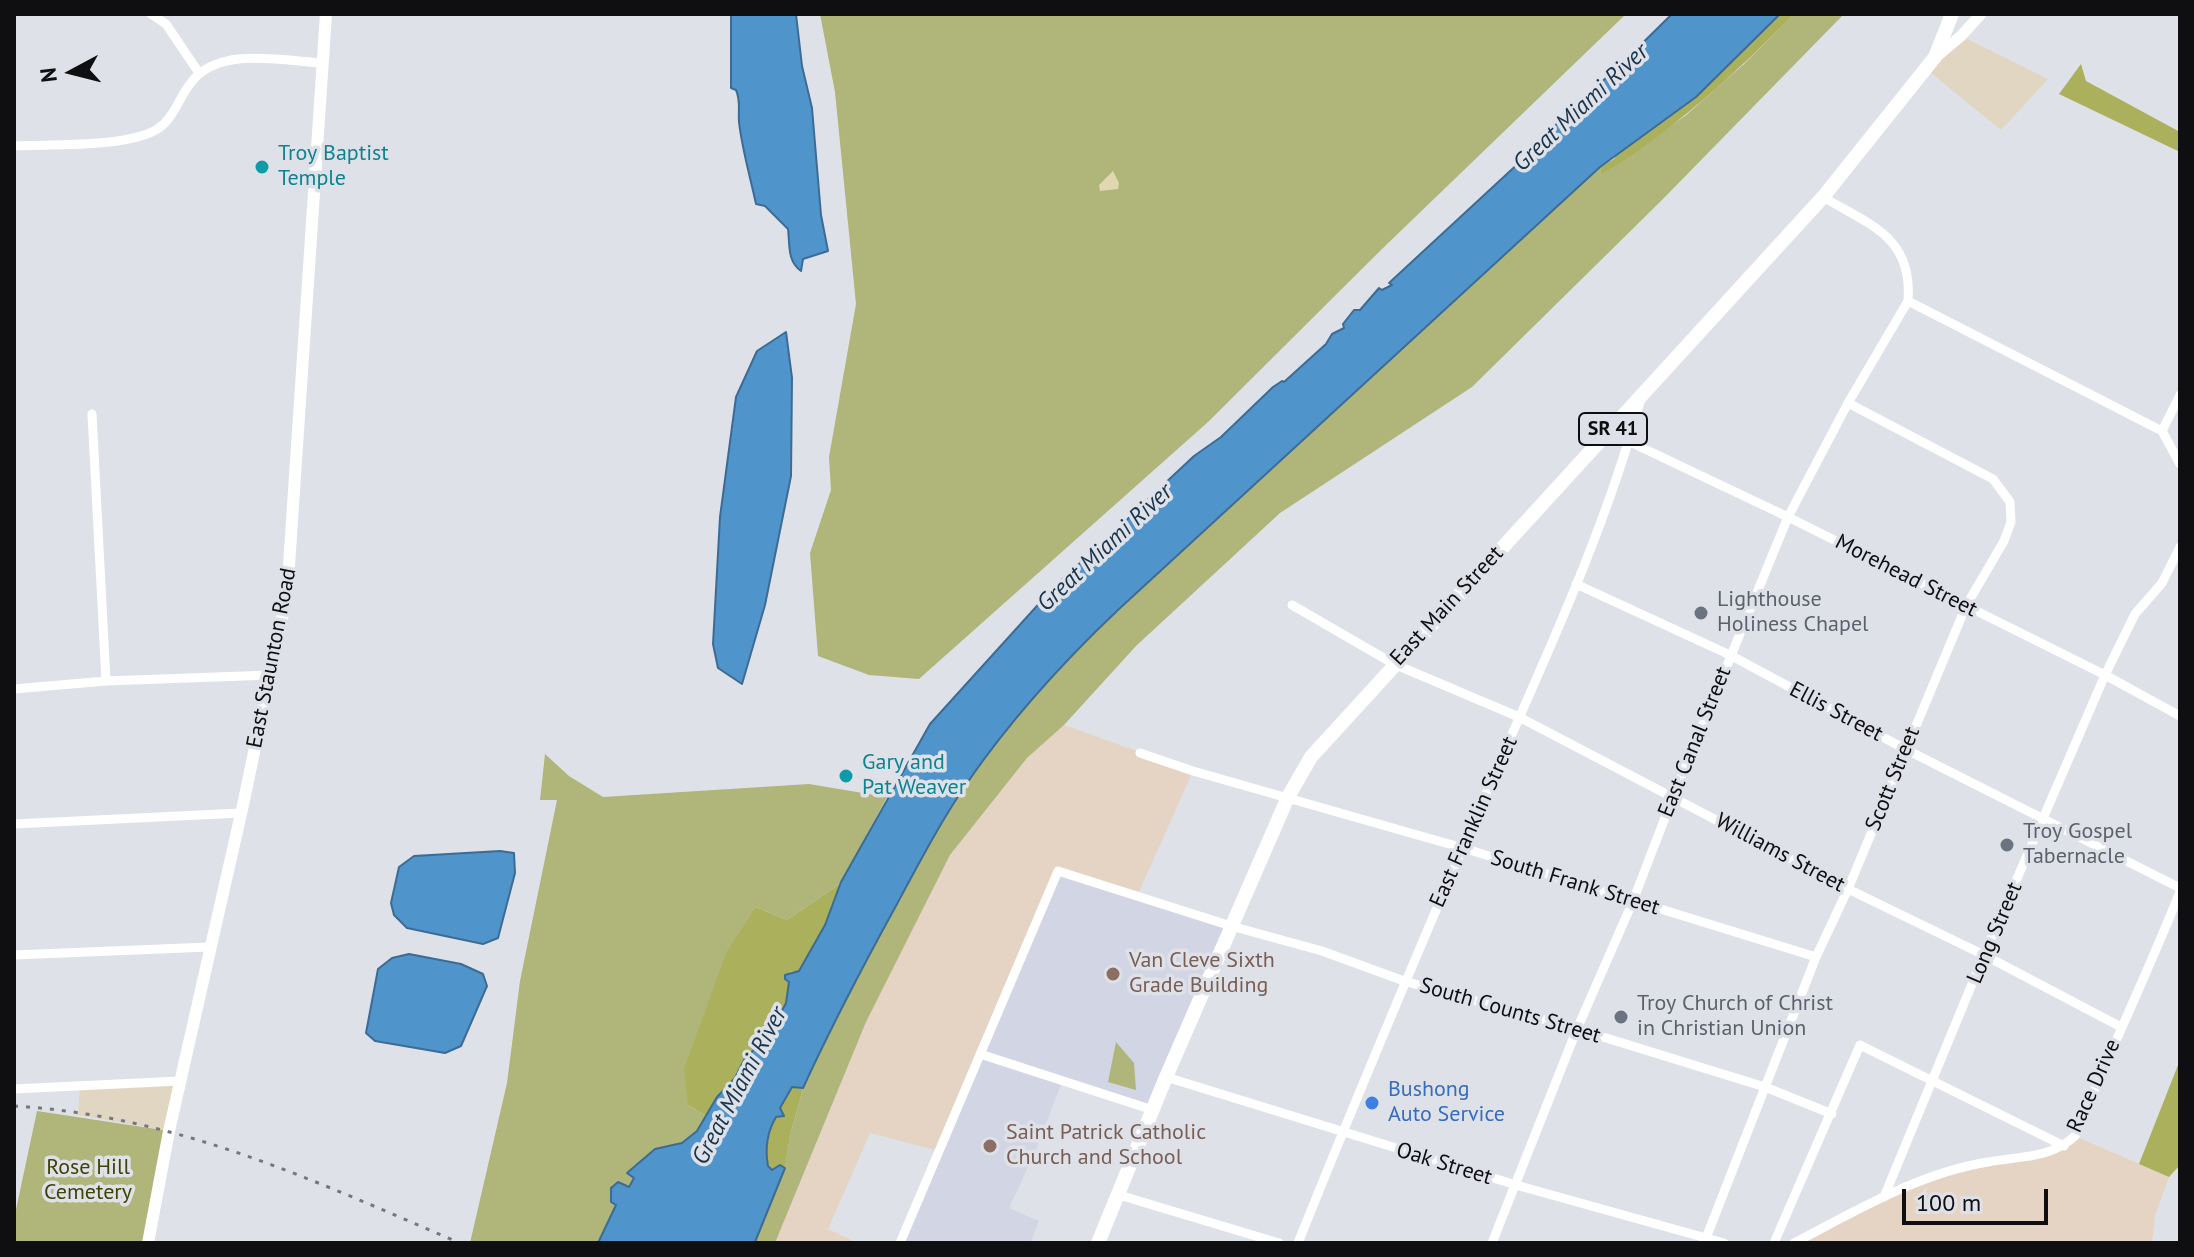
<!DOCTYPE html>
<style>
body{margin:0}
#map{position:relative;width:2194px;height:1257px;overflow:hidden;background:#dfe1e8;font-family:"PT Sans",sans-serif}
canvas{display:block}
.frame{position:absolute;inset:0;border:16px solid #0f0f12;pointer-events:none}
.north{position:absolute;left:32px;top:32px;width:80px;height:80px;-webkit-text-stroke:6px #dfe1e8;paint-order:stroke;rotate:263deg;font-size:22px;font-weight:700;line-height:32px;text-align:center;color:#0f0f12}
.north::after{content:'';display:block;margin:auto;width:28px;height:36px;background:#0f0f12;clip-path:polygon(50% 0,100% 100%,50% 72%,0 100%)}
.scale{position:absolute;left:1902px;top:1189px;width:146px;height:36px;box-sizing:border-box;border:4px solid #0f0f12;border-top:0;padding-left:10px;font-size:24px;line-height:28px;white-space:nowrap;color:#0f0f12;-webkit-text-stroke:6px #dfe1e8;paint-order:stroke}
</style>
<div id="map">
<canvas width="2194" height="1257"></canvas>
<div class="frame"></div>
<div class="north">N</div>
<div class="scale">100 m</div>
</div>
<script>
const c = document.querySelector('canvas').getContext('2d');
c.lineJoin = 'round';
function fillPath(path, color) {
  c.fillStyle = color;
  c.fill(path, 'evenodd');
}
function strokePath(path, color, width, dash) {
  c.strokeStyle = color;
  c.lineWidth = width;
  c.lineCap = dash ? 'butt' : 'round';
  c.setLineDash(dash || []);
  c.stroke(path);
}
function label(font, color, halo, rows, align = 'center') {
  c.font = font + ' "PT Sans",sans-serif';
  c.lineWidth = 7;
  c.setLineDash([]);
  c.textBaseline = 'middle';
  c.strokeStyle = halo;
  c.fillStyle = color;
  for (const [text, x, y, turn = 0] of rows) {
    c.save();
    c.translate(x, y);
    c.rotate((+turn || 0) * Math.PI / 180);
    c.textAlign = isNaN(turn) ? turn : align;
    if (halo) c.strokeText(text, 0, 0);
    c.fillText(text, 0, 0);
    c.restore();
  }
}
const commercial = new Path2D(`
 M 1961,36 L 2048,79 L 2001,130 L 1926,69 Z
 M 180,1081 L 169,1131 L 78,1115 L 80,1086 Z`);
const industrial = new Path2D(`
 M 1064,725 L 1193,771 L 1137,896 L 939,1151 L 870,1133 L 828,1229 L 858,1243 L 775,1243 L 866,1022 L 950,855 L 1027,758 Z
 M 2075,1136 L 2169,1177 L 2155,1216 L 2152,1243 L 1794,1243 L 1928,1177 L 2049,1154 Z`);
const built = new Path2D(`
 M 1058,871 L 1231,926 L 1153,1110 L 1062,1082 L 1035,1152 L 1009,1208 L 1039,1221 L 1031,1241 L 1035,1243 L 900,1243 Z`);
const green = new Path2D(`
 M 820,14 L 1626,14 L 1383,248 L 1208,422 L 919,679 L 869,675 L 818,656 L 810,553 L 831,490 L 829,457 L 856,304 L 835,92 Z
 M 1794,14 L 1844,14 L 1661,201 L 1472,387 L 1280,513 L 1136,646 L 1064,725 L 1027,758 L 950,855 L 866,1022 L 775,1243 L 753,1243 L 785,1168 L 790,1136 L 803,1088 L 816,1059 C 863,967 909,868 967,782 C 1011,719 1063,662 1119,609 L 1600,167 L 1601,175 L 1685,116 L 1744,64 Z
 M 545,754 L 569,776 L 603,797 L 809,784 L 887,797 L 841,883 L 787,920 L 756,907 L 688,1105 L 708,1117 L 697,1131 L 682,1143 L 655,1149 L 628,1173 L 634,1178 L 616,1205 L 598,1243 L 470,1243 L 507,1083 L 520,981 L 557,800 L 540,800 Z
 M 1116,1042 L 1134,1063 L 1136,1090 L 1108,1082 Z
 M 37,1111 L 169,1131 L 148,1243 L 14,1243 L 14,1219 Z`);
const forest = new Path2D(`
 M 1780,14 L 1794,14 C 1735,74 1673,131 1601,175 L 1600,167 L 1614,159 L 1619,152 L 1696,97 Z
 M 2081,64 L 2086,81 L 2180,132 L 2180,152 L 2059,94 Z
 M 841,883 L 825,925 L 799,971 L 790,972 L 786,1003 L 771,1032 L 744,1060 L 735,1078 L 713,1104 L 708,1117 L 688,1105 L 684,1069 L 726,953 L 756,907 L 787,920 Z
 M 2180,1060 L 2180,1165 L 2169,1177 L 2139,1164 Z
 M 792,1086 L 803,1088 L 790,1136 L 785,1168 L 780,1165 L 772,1170 C 754,1149 781,1106 792,1086 Z`);
const sand = new Path2D(`
 M 1113,171 L 1119,183 L 1118,189 L 1100,191 L 1099,185 Z`);
const water = new Path2D(`
 M 731,14 L 796,14 L 802,66 L 812,108 L 821,215 L 828,251 L 803,259 L 801,271 C 787,261 790,245 788,229 L 765,206 L 756,204 C 750,176 742,149 739,122 C 738,110 741,101 736,90 L 731,88 Z
 M 1672,14 L 1780,14 L 1696,97 L 1600,167 L 1119,609 C 1063,662 1011,719 967,783 C 941,821 919,863 897,904 C 864,964 832,1025 803,1088 L 792,1087 L 780,1108 L 784,1116 L 776,1117 C 767,1132 765,1149 768,1166 L 772,1170 L 780,1165 L 785,1168 L 755,1242 L 598,1243 L 616,1205 L 611,1202 L 611,1188 L 618,1182 L 629,1187 L 634,1178 L 627,1173 L 655,1149 L 682,1143 L 697,1131 L 717,1097 L 735,1078 L 744,1060 L 771,1032 L 786,1003 L 789,982 L 785,979 L 785,975 L 799,971 L 825,925 L 841,882 L 930,724 L 1055,586 L 1133,514 L 1139,512 L 1145,502 L 1194,456 L 1221,437 L 1273,387 L 1282,381 L 1284,382 L 1326,344 L 1332,334 L 1344,328 L 1343,324 L 1354,310 L 1360,310 L 1379,288 L 1382,290 L 1392,285 L 1389,283 L 1522,160 L 1571,109 L 1581,105 L 1584,98 L 1607,77 L 1607,74 L 1611,74 Z
 M 786,332 L 792,378 L 791,476 L 765,605 L 742,684 L 718,668 L 713,644 L 720,517 L 736,397 L 757,351 Z
 M 500,851 L 514,853 L 515,873 L 498,938 L 483,944 L 407,928 L 394,915 L 391,903 L 399,867 L 414,856 Z
 M 409,954 L 461,964 L 483,974 L 487,986 L 461,1046 L 445,1053 L 375,1041 L 366,1033 L 378,969 L 392,958 Z`);
const minor = new Path2D(`
 M 151,14 L 166,24 L 199,73
 M 14,146 C 50,144 130,148 159,128 C 174,117 179,98 190,84 C 217,45 283,61 323,63
 M 1908,301 L 2162,431
 M 92,414 L 106,681
 M 2162,431 L 2180,395
 M 2162,431 L 2180,464
 M 1630,442 L 1788,517 L 2105,675 L 2180,716
 M 1576,584 L 1730,655 L 1905,749 L 2180,888
 M 1292,605 L 1394,664 L 1519,717 L 1848,889 L 1984,955 L 2121,1027
 M 14,689 L 106,681 L 271,675
 M 1140,753 L 1193,771 L 1463,848 L 1816,957
 M 14,824 L 241,813
 M 14,955 L 209,947
 M 980,1054 L 1153,1110
 M 1166,1077 L 1516,1185 L 1724,1243
 M 14,1089 L 180,1081
 M 1119,1195 L 1279,1243
 M 1884,1197 L 1984,955 L 2105,675 L 2135,614 L 2162,583 L 2180,547
 M 1706,1238 L 1816,957 L 1848,889 L 1966,606 L 2004,541 L 2011,522 L 2010,502 L 1993,479 L 1848,403
 M 900,1243 L 1058,871 L 1231,926 L 1322,951 L 1404,981 L 1577,1029 L 1765,1087 L 1832,1114
 M 1298,1243 C 1361,1086 1427,930 1494,775 C 1548,652 1606,528 1641,398
 M 1492,1243 L 1577,1029 L 1633,901 L 1673,797 L 1788,517 L 1848,403 L 1908,301 C 1913,237 1870,225 1823,197
 M 1774,1243 L 1860,1045 L 2064,1146
 M 1794,1243 C 1856,1211 1919,1173 1988,1162 C 2019,1156 2050,1159 2075,1136 C 2109,1054 2147,974 2180,892`);
const tertiary = new Path2D(`
 M 1936,57 L 1961,36 L 1981,14`);
const secondary = new Path2D(`
 M 148,1243 L 169,1131 L 243,805 L 287,595 L 326,14`);
const primary = new Path2D(`
 M 1098,1243 L 1166,1077 L 1288,797 L 1311,757 L 1823,197 L 1935,57 L 1952,14`);
const rail = new Path2D(`
 M 14,1106 C 178,1116 312,1180 460,1243`);
const markers = [
 [262,167,8,"#0f9aa8"],
 [1701,613,8,"#6b7280"],
 [846,776,8,"#0f9aa8"],
 [2007,845,8,"#6b7280"],
 [1113,974,8,"#8d6e63"],
 [1621,1017,8,"#6b7280"],
 [1372,1103,8,"#3f7fe0"],
 [990,1146,8,"#8d6e63"]
];
const shields = [
 [1613,429,68]
];
const shieldNames = [
 ["SR 41",1613,429]
];
const cultureNames = [
 ["Troy Baptist",278,154],
 ["Temple",278,179],
 ["Gary and",862,763],
 ["Pat Weaver",862,788]
];
const streetNames = [
 ["Morehead Street",1906,576,27],
 ["East Main Street",1447,606,-47],
 ["East Staunton Road",272,658,-79],
 ["Ellis Street",1836,712,28],
 ["East Canal Street",1695,742,-68],
 ["Scott Street",1893,779,-68],
 ["East Franklin Street",1474,822,-66],
 ["Williams Street",1780,853,28],
 ["South Frank Street",1575,883,17],
 ["Long Street",1995,933,-67],
 ["South Counts Street",1510,1011,16],
 ["Race Drive",2094,1086,-66],
 ["Oak Street",1444,1164,17]
];
const worshipNames = [
 ["Lighthouse",1717,600],
 ["Holiness Chapel",1717,625],
 ["Troy Gospel",2023,832],
 ["Tabernacle",2023,857],
 ["Troy Church of Christ",1637,1004],
 ["in Christian Union",1637,1029]
];
const educationNames = [
 ["Van Cleve Sixth",1129,961],
 ["Grade Building",1129,986],
 ["Saint Patrick Catholic",1006,1133],
 ["Church and School",1006,1158]
];
const shopNames = [
 ["Bushong",1388,1090],
 ["Auto Service",1388,1115]
];
const parkNames = [
 ["Rose Hill",88,1168],
 ["Cemetery",88,1193]
];
const waterNames = [
 ["Great Miami River",1581,108,-43],
 ["Great Miami River",1105,548,-43],
 ["Great Miami River",740,1086,-62]
];
fillPath(commercial, '#e1d6c2');
fillPath(industrial, '#e5d4c3');
fillPath(built, '#d2d5e3');
fillPath(green, '#b0b57a');
fillPath(forest, '#aab05c');
fillPath(sand, '#e1d8b3');
fillPath(water, '#4f94cb');
strokePath(water, '#3c6c94', 2);
strokePath(minor, '#fff', 9);
strokePath(tertiary, '#fff', 11);
strokePath(secondary, '#fff', 12);
strokePath(primary, '#fff', 14);
strokePath(rail, '#76777c', 3, [4, 8]);
for (const [x, y, r, color] of markers) {
  const dot = new Path2D();
  dot.arc(x, y, r, 0, 2 * Math.PI);
  c.fillStyle = color;
  c.fill(dot);
  strokePath(dot, '#dfe1e8', 3);
}
for (const [x, y, w] of shields) {
  const box = new Path2D();
  box.roundRect(x - w / 2, y - 16, w, 32, 6);
  c.fillStyle = '#dfe1e8';
  c.fill(box);
  strokePath(box, '#0f0f12', 2);
}
label('bold 20px', '#0f0f12', null, shieldNames);
label('22px', '#0d838f', '#dfe1e8', cultureNames, 'left');
label('22px', '#0f0f12', '#dfe1e8', streetNames);
label('22px', '#5b616d', '#dfe1e8', worshipNames, 'left');
label('22px', '#785e54', '#dfe1e8', educationNames, 'left');
label('22px', '#366cbe', '#dfe1e8', shopNames, 'left');
label('22px', '#3f4200', '#dfe1e8', parkNames);
label('italic 24px', '#18354d', '#dfe1e8', waterNames);
</script>
